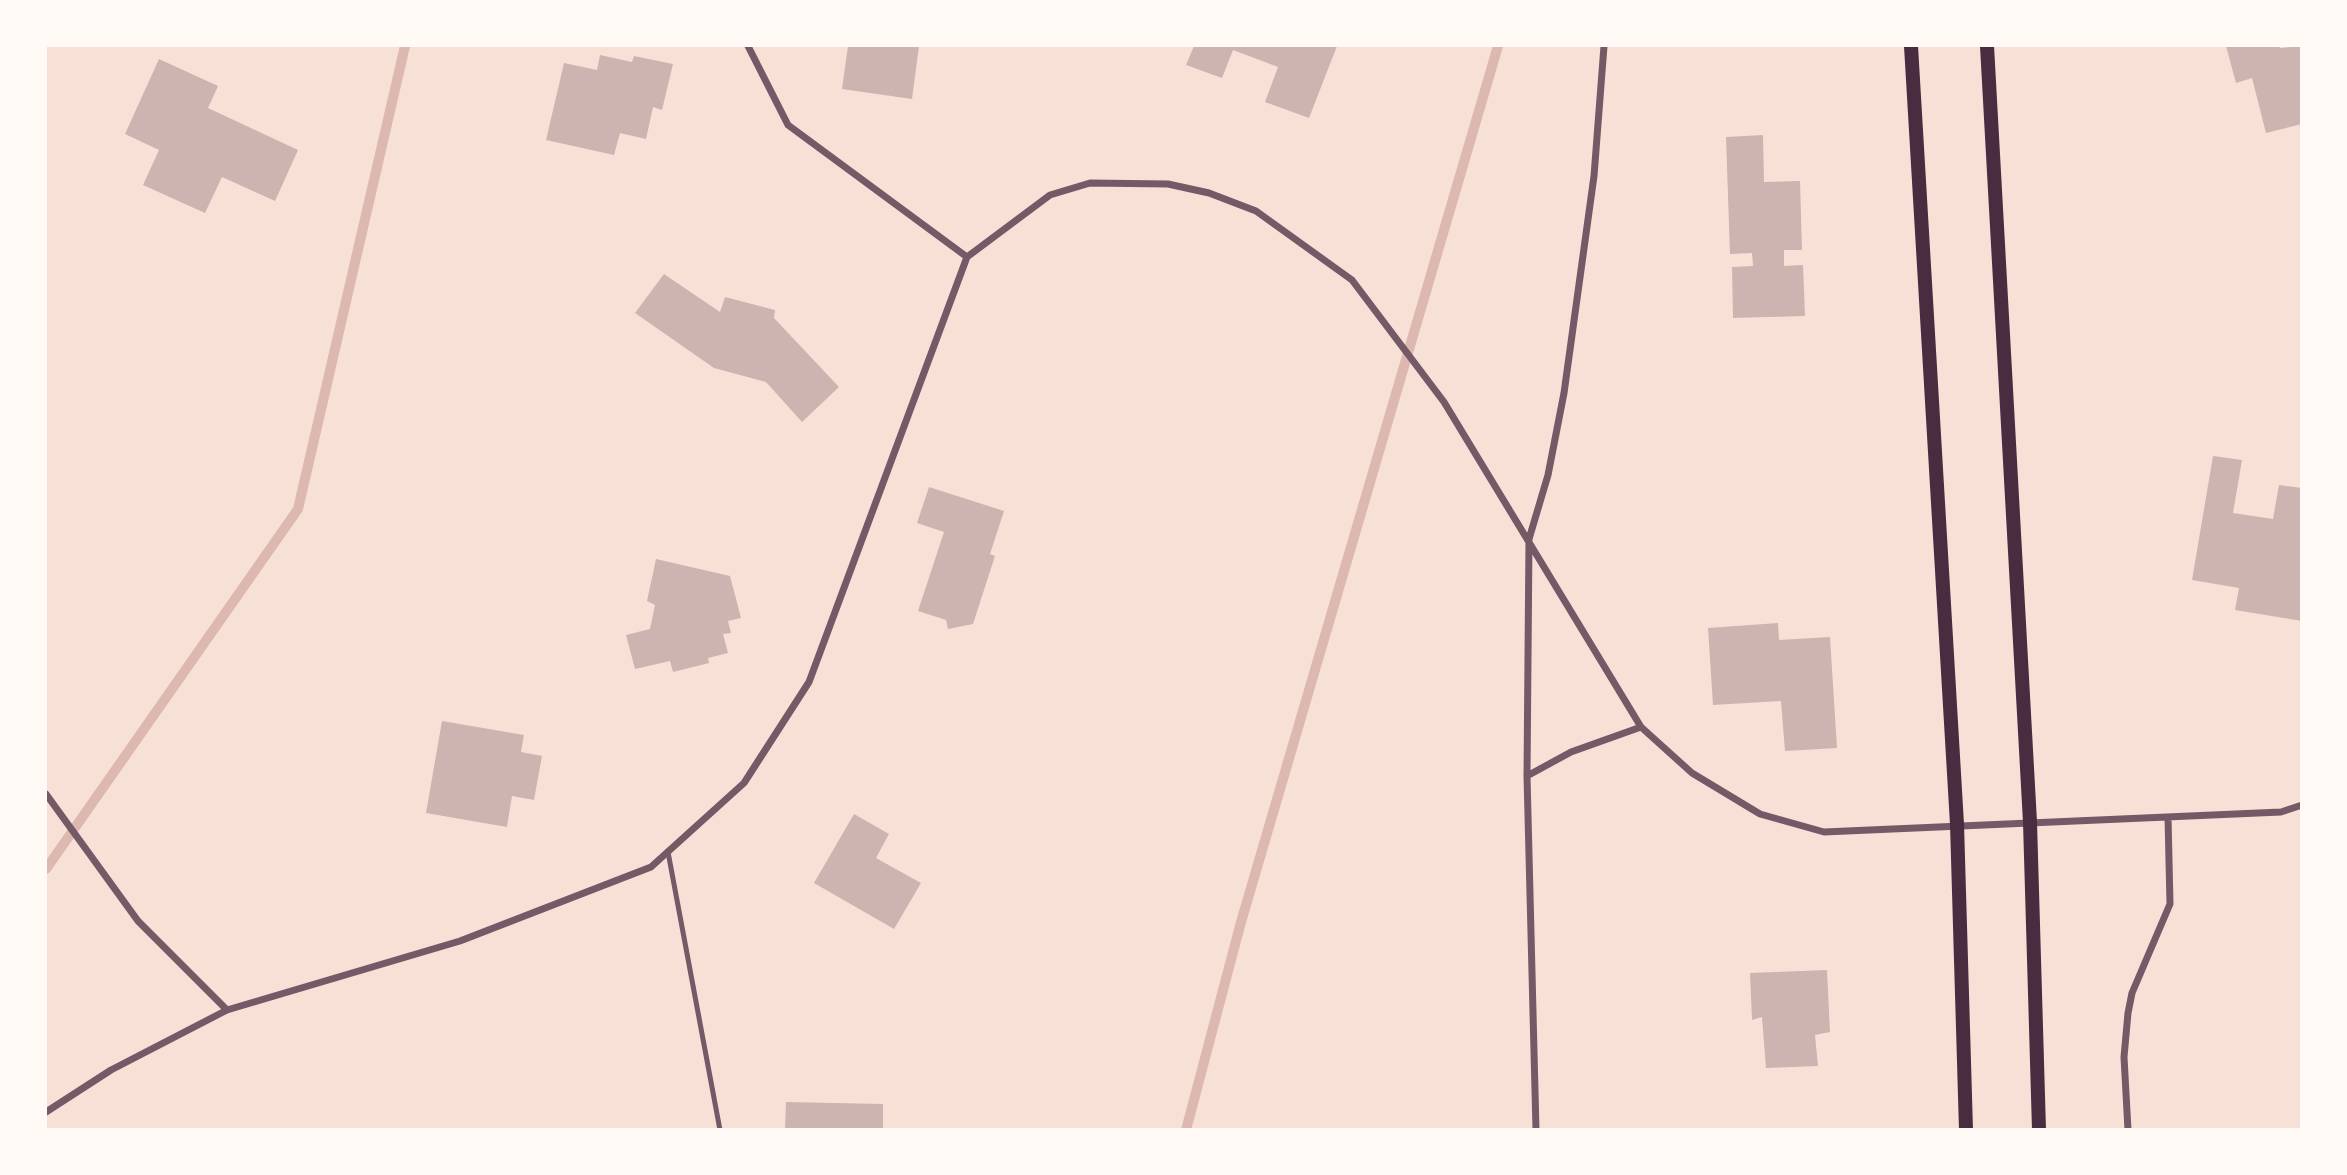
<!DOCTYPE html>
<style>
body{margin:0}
#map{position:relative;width:2347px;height:1175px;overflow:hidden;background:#f7e1d7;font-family:Roboto,sans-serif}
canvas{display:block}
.frame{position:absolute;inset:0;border:47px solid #fffaf5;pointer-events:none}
</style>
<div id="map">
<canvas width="2347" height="1175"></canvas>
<div class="frame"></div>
</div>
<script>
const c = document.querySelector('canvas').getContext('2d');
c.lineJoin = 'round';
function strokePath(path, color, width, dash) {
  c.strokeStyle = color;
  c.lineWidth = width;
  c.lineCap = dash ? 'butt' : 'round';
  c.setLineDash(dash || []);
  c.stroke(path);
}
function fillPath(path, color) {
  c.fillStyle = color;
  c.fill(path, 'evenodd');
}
const stream = new Path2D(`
 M 46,869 L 298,509 L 405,46
 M 1186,1130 L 1241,922 L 1498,46`);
const building = new Path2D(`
 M 848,46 L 919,46 L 912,99 L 842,89 Z
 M 1194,46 L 1337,46 L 1309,118 L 1265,102 L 1278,67 L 1233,50 L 1222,78 L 1186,65 Z
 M 2226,46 L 2279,46 L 2280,48 L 2302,46 L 2302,124 L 2266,133 L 2252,78 L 2236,83 Z
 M 600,55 L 632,62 L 634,56 L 673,64 L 662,110 L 653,107 L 646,139 L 620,133 L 614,155 L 546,140 L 564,63 L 597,70 Z
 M 159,59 L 218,86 L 208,108 L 298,150 L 275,201 L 222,177 L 205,213 L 143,185 L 159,150 L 125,134 Z
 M 1763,135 L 1764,182 L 1800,181 L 1802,250 L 1784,250 L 1784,266 L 1803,265 L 1805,316 L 1733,318 L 1732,267 L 1753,266 L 1752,253 L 1730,254 L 1726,137 Z
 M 664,274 L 720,312 L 725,297 L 775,310 L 774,318 L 839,387 L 802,422 L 766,382 L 714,368 L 635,313 Z
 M 2213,456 L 2242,460 L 2233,513 L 2273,519 L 2279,485 L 2302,488 L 2302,621 L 2235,610 L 2239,588 L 2192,580 Z
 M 929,487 L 1004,511 L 990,554 L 995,556 L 973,624 L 948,629 L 946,620 L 918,611 L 944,532 L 917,523 Z
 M 656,559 L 730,576 L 741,618 L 728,621 L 731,633 L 723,634 L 728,653 L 708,658 L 709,663 L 673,672 L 670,661 L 635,669 L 626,635 L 650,629 L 655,605 L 647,601 Z
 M 1778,623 L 1779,640 L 1830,637 L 1837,748 L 1785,751 L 1781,701 L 1713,705 L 1708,628 Z
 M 442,721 L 524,735 L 521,752 L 542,756 L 534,800 L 512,796 L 507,827 L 426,813 Z
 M 854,814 L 889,834 L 876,858 L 921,883 L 894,929 L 814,883 Z
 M 1827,970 L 1830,1032 L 1815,1035 L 1818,1066 L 1766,1068 L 1762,1017 L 1752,1020 L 1750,973 Z
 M 786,1102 L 883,1104 L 883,1130 L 785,1130 Z`);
const service = new Path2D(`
 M 668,852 L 720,1130`);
const minor = new Path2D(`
 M 748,46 L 788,125 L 967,257
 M 1527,776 L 1571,752 L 1641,727
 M 46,794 L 138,921 L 227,1010
 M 46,1112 L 111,1070 L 227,1010 L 460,941 L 651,867 L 744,783 L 809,682 L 967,257 L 1050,195 L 1090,183 L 1168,184 L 1209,193 L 1256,211 L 1352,280 L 1444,402 L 1641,727 L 1692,773 L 1760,814 L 1824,832 L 2281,812 L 2302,805
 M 1536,1130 L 1527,776 L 1529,539 L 1548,475 L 1564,393 L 1594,176 L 1604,46
 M 2128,1130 L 2124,1057 L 2128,1013 L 2132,993 L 2170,904 L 2168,817`);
const secondary = new Path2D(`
 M 1911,46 L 1957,824 L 1966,1130
 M 1987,46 L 2030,822 L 2039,1130`);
strokePath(stream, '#dcb8b0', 10);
fillPath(building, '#ccb4b1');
strokePath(service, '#755966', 5);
strokePath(minor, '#755966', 7);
strokePath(secondary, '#4a2c40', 14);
</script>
